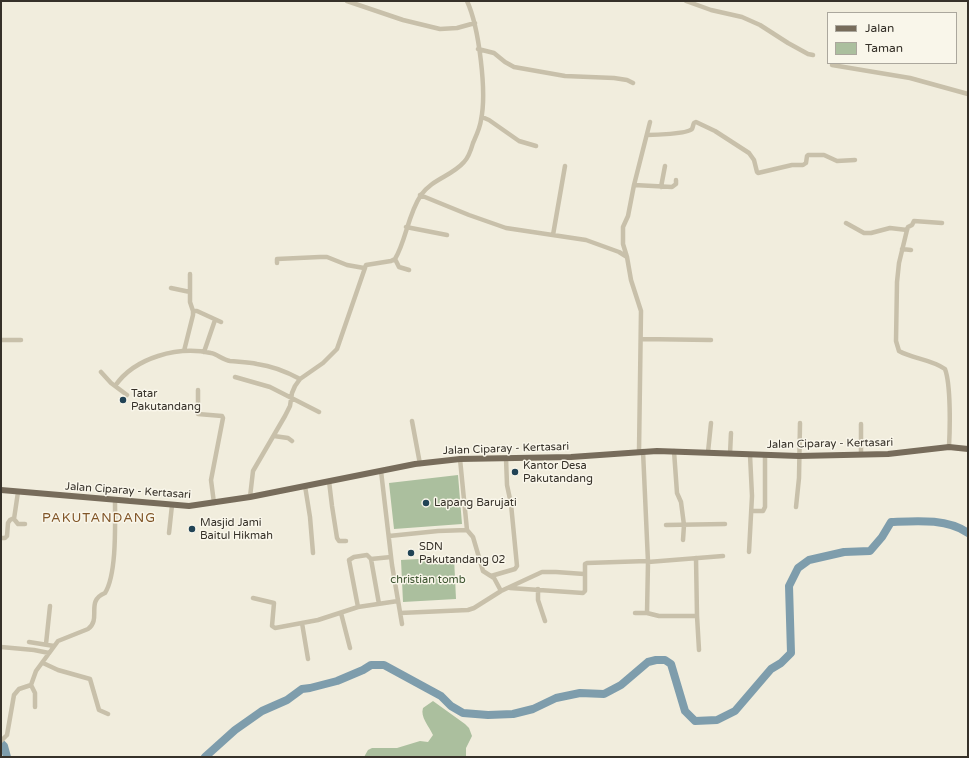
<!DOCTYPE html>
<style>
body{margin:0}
#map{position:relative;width:969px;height:758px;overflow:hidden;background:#f1eddd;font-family:"Varela Round",sans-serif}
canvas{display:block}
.frame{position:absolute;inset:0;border:2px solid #363129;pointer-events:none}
.legend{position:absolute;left:827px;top:12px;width:130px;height:52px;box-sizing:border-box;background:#f9f6ea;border:1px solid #aba79d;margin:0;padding:5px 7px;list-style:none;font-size:12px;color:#363129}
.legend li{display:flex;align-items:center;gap:8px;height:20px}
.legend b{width:20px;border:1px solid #aba79d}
</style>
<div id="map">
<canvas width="969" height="758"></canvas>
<div class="frame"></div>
<ul class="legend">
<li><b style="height:5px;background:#776c5b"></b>Jalan</li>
<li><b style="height:11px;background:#abbf9e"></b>Taman</li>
</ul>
</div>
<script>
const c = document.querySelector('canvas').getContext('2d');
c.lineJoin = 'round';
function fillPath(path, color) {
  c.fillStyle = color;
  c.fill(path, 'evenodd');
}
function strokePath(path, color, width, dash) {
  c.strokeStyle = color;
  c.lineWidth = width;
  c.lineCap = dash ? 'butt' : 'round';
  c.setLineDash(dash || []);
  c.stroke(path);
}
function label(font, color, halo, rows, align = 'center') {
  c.font = font + ' "Varela Round",sans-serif';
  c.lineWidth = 3;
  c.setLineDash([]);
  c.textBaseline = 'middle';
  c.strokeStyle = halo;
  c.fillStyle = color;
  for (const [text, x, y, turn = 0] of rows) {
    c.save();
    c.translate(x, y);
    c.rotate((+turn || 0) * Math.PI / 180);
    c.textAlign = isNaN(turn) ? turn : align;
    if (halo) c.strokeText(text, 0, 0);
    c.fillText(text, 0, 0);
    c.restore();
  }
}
const green = new Path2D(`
 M 458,475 L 462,524 L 394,529 L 389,483 Z
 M 454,557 L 456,599 L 403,602 L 401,560 Z
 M 433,701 L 465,724 L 469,728 L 472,736 L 466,748 L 466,757 L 364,757 L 368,750 L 372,748 L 397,748 L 420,741 L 428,742 L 433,735 C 429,726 420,717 423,708 Z`);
const river = new Path2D(`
 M 1,743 L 4,746 L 7,757
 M 205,757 L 235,730 L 262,711 L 287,700 L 302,689 L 310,688 L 337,681 L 363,670 L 371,665 L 384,665 L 441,696 L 451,706 L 463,713 L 488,715 L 513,714 L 533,709 L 556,698 L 580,693 L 604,694 L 621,685 L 648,662 L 656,660 L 665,660 L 671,664 L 685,711 L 695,721 L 717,720 L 735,711 L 771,669 L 781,663 L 791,653 L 789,586 L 798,568 L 809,560 L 844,552 L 870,551 L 882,537 L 891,522 C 915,521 947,518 968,533`);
const minor = new Path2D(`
 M 347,1 L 403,20 L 440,29 L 457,28 L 475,23
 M 686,1 L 711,10 L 742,17 L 760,25 L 788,43 L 808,54 L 813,55
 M 478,49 L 494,53 L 505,62 L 514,67 L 565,76 L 614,78 L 627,80 L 633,83
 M 832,65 L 910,78 L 968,94
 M 482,117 L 489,120 L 519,141 L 536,146
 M 647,135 C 654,135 687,134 692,129 C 693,127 693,125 694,123 L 696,122 L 715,131 L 749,153 L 754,160 L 757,172 L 758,173 L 792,165 L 803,165 L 806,163 L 807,156 L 808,155 L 824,155 L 837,161 L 855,160
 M 634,185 L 672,187 L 676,184 L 676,180
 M 661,187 L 665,166
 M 420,195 L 469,215 L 506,228 L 586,240 L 619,252 L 627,257 L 631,280 L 641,311 L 639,452
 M 846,223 L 864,233 L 871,233 L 890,228 L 907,230
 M 942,223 L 914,221 L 912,225 L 908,227 L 907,230 L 899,263 L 897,282 L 896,341 L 899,351 C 913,359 931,359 945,369 C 951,385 950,429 949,447
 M 406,227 L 447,235
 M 553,235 L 565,166
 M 902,249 L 911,250
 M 627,257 L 623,244 L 623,227 L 628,216 L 634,185 L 650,122
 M 395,259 L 399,267 L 409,270
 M 277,263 L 277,259 L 320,257 L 327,257 L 347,265 L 364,268
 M 171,288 L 190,292
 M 193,311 L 197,311 L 221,322
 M 641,339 L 711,340
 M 1,340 L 21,340
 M 184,351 L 193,315 L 193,311 L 190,302 L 190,274
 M 204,352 L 215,320
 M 101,372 L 111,383 L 127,395
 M 235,377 L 270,387 L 319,412
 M 115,386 C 135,357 178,346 211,353 C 217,354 223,360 230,361 C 239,362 248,362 257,364 C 272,366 287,372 300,379
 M 198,390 L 198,414 L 222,416 L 223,418 L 211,480 L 214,503
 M 412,421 L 420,464
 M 274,436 L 288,438 L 292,441
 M 643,451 L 648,562 L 647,613
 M 674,451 L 677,493 L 681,502 L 684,525 L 683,540
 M 708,452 L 711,423
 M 730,454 L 731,433
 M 861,455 L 861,424
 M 460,459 L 467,530
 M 381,471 L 392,565 L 402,624
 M 329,481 L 332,506 L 337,538 L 339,541 L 346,541
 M 305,486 L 310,517 L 313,553
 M 18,492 L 14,519 L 18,524 L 25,524
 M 250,497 L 253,471 L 285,416 L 290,406 L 292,393 L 295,386 L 300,379 L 323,363 L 337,349 L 366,265 L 391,261 L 395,259 C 406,241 408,214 421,195 C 432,179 452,176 464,162 C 469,157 471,150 473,143 C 476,136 480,128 481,120 C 487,92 479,27 467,1
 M 796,507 L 799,478 L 800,423
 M 751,511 L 763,511 L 765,507 L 765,455
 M 666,525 L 725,524
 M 169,533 L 172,505
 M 389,536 L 438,531 L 467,530 L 473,537 L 483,571 L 494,578 L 501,591
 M 1,538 L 5,538 L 7,536 L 8,523 L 10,520 L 14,518
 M 749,552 L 752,496 L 750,455
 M 696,558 L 697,616
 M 648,562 L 723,556
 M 491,576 L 515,569 L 517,566 L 511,504 L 507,485 L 506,458
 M 510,588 L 583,593 L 585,591 L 585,564 L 587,563 L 647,561
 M 538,589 L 538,600 L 545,621
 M 253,598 L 274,603 L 272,626 L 275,628 L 318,620 L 358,607 L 398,601
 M 379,604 L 371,559 L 391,557
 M 358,607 L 349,560 L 354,557 L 367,555 L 371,559
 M 341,613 L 350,648
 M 400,613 L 468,610 L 474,608 L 501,591 L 542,572 L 556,572 L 584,574
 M 635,613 L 647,613 L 659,616 L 697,616 L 699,650
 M 302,623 L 308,659
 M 29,642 L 54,646
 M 46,644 L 50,606
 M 1,647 L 34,650 L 49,653
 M 43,663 L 58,670 L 90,679 L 99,710 L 108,714
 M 35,707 L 35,693 L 31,685 L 36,671 L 58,641 L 88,629 C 102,619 85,601 105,593 C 117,574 115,523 115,500
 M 1,741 L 7,735 L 14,695 L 19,689 L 31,685`);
const major = new Path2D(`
 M 1,490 L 189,506 L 250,497 L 415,464 L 460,459 L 571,457 L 657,451 L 799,456 L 888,454 L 949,447 L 968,449`);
const markers = [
 [123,400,4,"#214355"],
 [515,472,4,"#214355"],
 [426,503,4,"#214355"],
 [192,529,4,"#214355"],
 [411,553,4,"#214355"]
];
const poiNames = [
 ["Tatar",131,394],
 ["Pakutandang",131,407],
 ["Kantor Desa",523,466],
 ["Pakutandang",523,479],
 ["Lapang Barujati",434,503],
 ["Masjid Jami",200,523],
 ["Baitul Hikmah",200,536],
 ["SDN",419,547],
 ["Pakutandang 02",419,560]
];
const streetNames = [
 ["Jalan Ciparay - Kertasari",830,444,-1],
 ["Jalan Ciparay - Kertasari",506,449,-2],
 ["Jalan Ciparay - Kertasari",128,491,4]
];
const parkNames = [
 ["christian tomb",428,580]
];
const quarterNames = [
 ["PAKUTANDANG",99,519]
];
fillPath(green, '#abbf9e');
strokePath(river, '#7e9dac', 8);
strokePath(minor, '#c8c0aa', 4.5);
strokePath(major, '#776c5b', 6);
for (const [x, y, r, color] of markers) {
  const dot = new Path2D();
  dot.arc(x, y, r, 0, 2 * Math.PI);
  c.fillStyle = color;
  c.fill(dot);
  strokePath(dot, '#f9f6ea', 1.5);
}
label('11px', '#363129', '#f9f6ea', poiNames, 'left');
label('11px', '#363129', '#f9f6ea', streetNames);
label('11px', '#3b532e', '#f9f6ea', parkNames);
c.letterSpacing = '1px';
label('13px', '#805527', '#f9f6ea', quarterNames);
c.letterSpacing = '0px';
</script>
